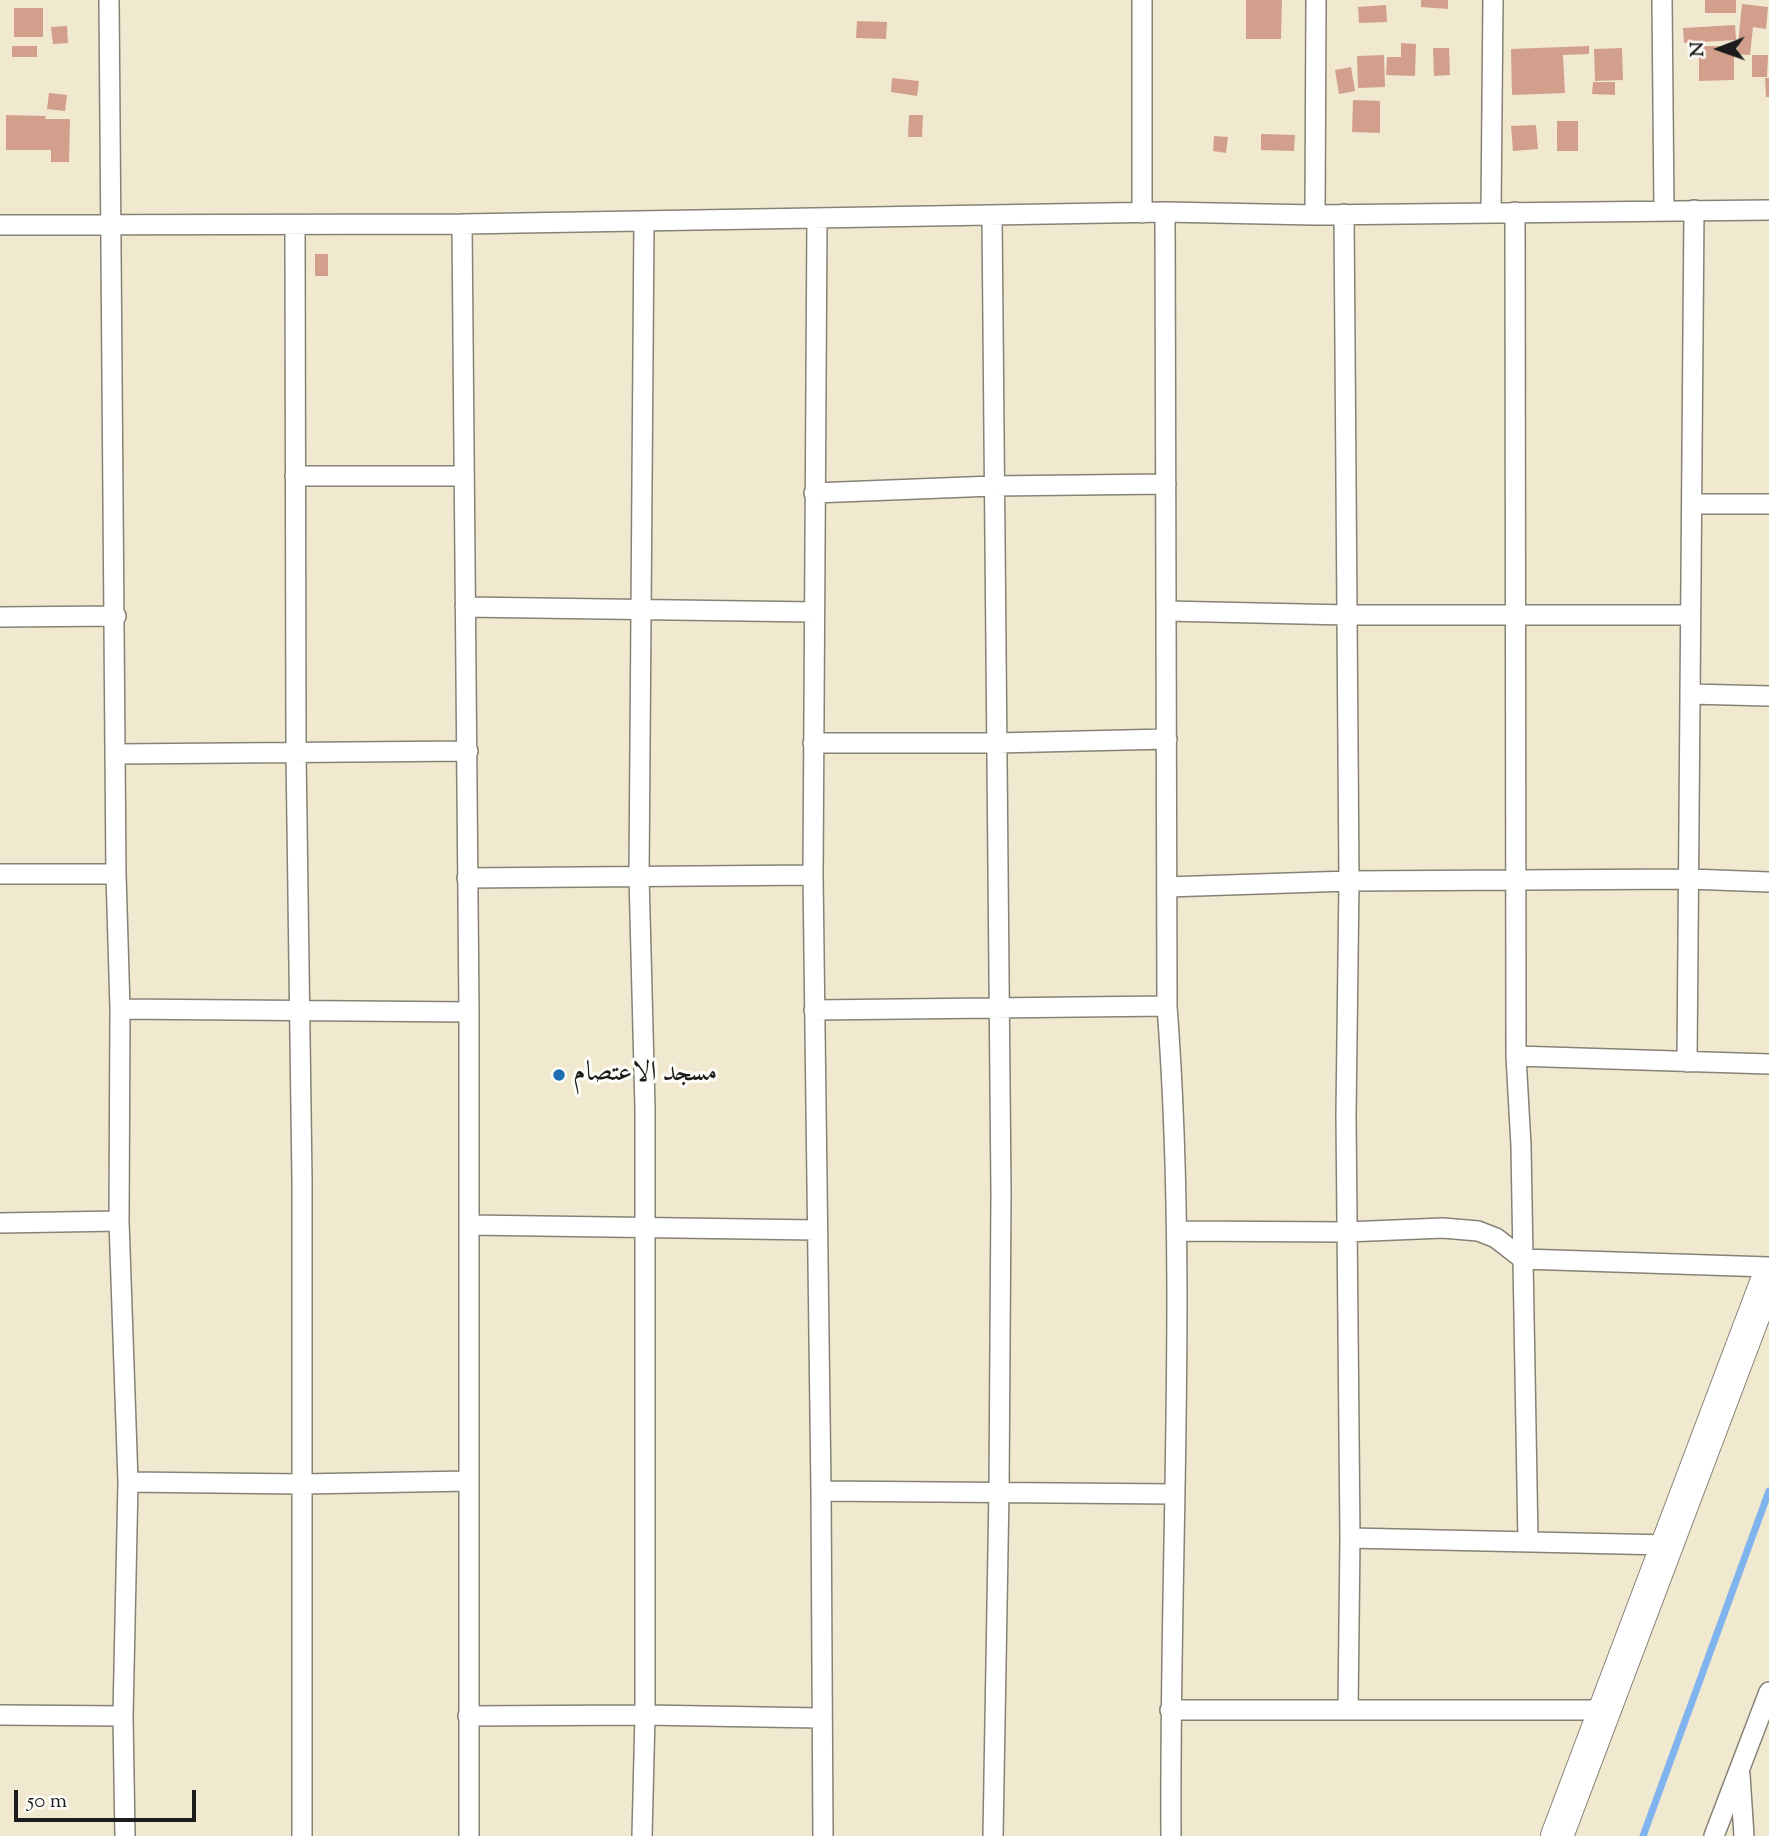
<!DOCTYPE html>
<meta charset="utf-8">
<style>
body{margin:0}
#map{position:relative;width:1769px;height:1836px;overflow:hidden;background:#f1e8d0;font-family:"Sorts Mill Goudy",serif}
canvas{display:block}
.north{position:absolute;left:1685px;top:14px;width:70px;height:70px;-webkit-text-stroke:5px #fdfcf7;paint-order:stroke;rotate:269deg;font-size:19px;font-weight:700;line-height:28px;text-align:center;color:#1c1c1c}
.north::after{content:'';display:block;margin:auto;width:24px;height:32px;background:#1c1c1c;clip-path:polygon(50% 0,100% 100%,50% 72%,0 100%)}
.scale{position:absolute;left:14px;top:1790px;width:182px;height:32px;box-sizing:border-box;border:4px solid #1c1c1c;border-top:0;padding-left:9px;font-size:21px;line-height:24px;white-space:nowrap;color:#1c1c1c;-webkit-text-stroke:5px #fdfcf7;paint-order:stroke}
</style>
<div id="map">
<canvas width="1769" height="1836"></canvas>
<div class="north">N</div>
<div class="scale">50 m</div>
</div>
<script>
const c = document.querySelector('canvas').getContext('2d');
c.lineJoin = 'round';
function strokePath(path, color, width, dash) {
  c.strokeStyle = color;
  c.lineWidth = width;
  c.lineCap = dash ? 'butt' : 'round';
  c.setLineDash(dash || []);
  c.stroke(path);
}
function fillPath(path, color) {
  c.fillStyle = color;
  c.fill(path, 'evenodd');
}
function label(font, color, halo, rows, align = 'center') {
  c.font = font + ' "Sorts Mill Goudy",Amiri,serif';
  c.lineWidth = 6;
  c.setLineDash([]);
  c.textBaseline = 'middle';
  c.strokeStyle = halo;
  c.fillStyle = color;
  for (const [text, x, y, turn = 0] of rows) {
    c.save();
    c.translate(x, y);
    c.rotate((+turn || 0) * Math.PI / 180);
    c.textAlign = isNaN(turn) ? turn : align;
    if (halo) c.strokeText(text, 0, 0);
    c.fillText(text, 0, 0);
    c.restore();
  }
}
const stream = new Path2D(`
 M 1643,1836 L 1769,1491`);
const building = new Path2D(`
 M 1246,0 L 1282,0 L 1281,39 L 1246,39 Z
 M 1421,0 L 1448,0 L 1448,9 L 1421,7 Z
 M 1705,0 L 1736,0 L 1736,13 L 1705,13 Z
 M 1742,4 L 1768,7 L 1766,29 L 1753,27 L 1750,55 L 1737,54 Z
 M 1386,5 L 1387,22 L 1359,23 L 1358,7 Z
 M 14,8 L 43,8 L 43,37 L 14,37 Z
 M 857,21 L 887,22 L 886,39 L 856,38 Z
 M 1735,25 L 1736,40 L 1684,43 L 1683,28 Z
 M 67,26 L 68,43 L 53,44 L 51,27 Z
 M 1401,43 L 1416,44 L 1415,76 L 1386,75 L 1387,57 L 1401,57 Z
 M 12,46 L 37,46 L 37,57 L 12,57 Z
 M 1589,46 L 1589,54 L 1563,55 L 1565,93 L 1512,95 L 1511,49 Z
 M 1699,46 L 1734,46 L 1734,80 L 1699,81 Z
 M 1433,48 L 1449,48 L 1450,75 L 1434,76 Z
 M 1622,48 L 1623,80 L 1595,81 L 1594,49 Z
 M 1384,55 L 1385,87 L 1358,88 L 1357,56 Z
 M 1752,55 L 1768,55 L 1767,77 L 1752,77 Z
 M 1351,67 L 1355,91 L 1339,94 L 1335,70 Z
 M 892,78 L 919,81 L 917,96 L 891,92 Z
 M 1765,78 L 1769,78 L 1769,97 L 1766,97 Z
 M 1593,82 L 1615,82 L 1615,95 L 1592,94 Z
 M 49,93 L 67,95 L 65,111 L 47,109 Z
 M 1353,100 L 1380,101 L 1380,133 L 1352,132 Z
 M 6,115 L 46,116 L 45,119 L 70,119 L 69,162 L 51,162 L 51,150 L 6,150 Z
 M 909,115 L 923,115 L 922,137 L 908,137 Z
 M 1557,121 L 1578,121 L 1578,151 L 1557,151 Z
 M 1536,125 L 1538,149 L 1513,151 L 1511,126 Z
 M 1261,134 L 1295,135 L 1294,151 L 1261,150 Z
 M 1214,136 L 1228,137 L 1226,153 L 1213,151 Z
 M 315,254 L 328,254 L 328,276 L 315,276 Z`);
const street = new Path2D(`
 M 109,0 L 116,874 L 120,1009 L 119,1221 L 128,1482 L 123,1716 L 125,1836
 M 1662,0 L 1664,210
 M 1491,211 L 1493,0
 M 1165,212 L 1167,1006 C 1188,1282 1169,1559 1171,1836
 M 1515,212 L 1516,1056 L 1521,1146 L 1528,1542
 M 1142,213 L 1142,0
 M 1344,214 L 1349,881 L 1346,1115 L 1350,1538 L 1348,1710
 M 992,215 L 1001,1193 L 999,1491 L 993,1836
 M 1315,215 L 1316,0
 M 817,218 L 813,875 L 821,1491 L 823,1836
 M 462,224 L 469,1012 L 469,1836
 M 0,225 L 462,224 L 1165,212 L 1315,215 L 1769,210
 M 295,225 L 296,752 L 302,1181 L 302,1836
 M 295,476 L 464,476
 M 814,493 L 993,486 L 1166,484
 M 1692,504 L 1769,504
 M 465,607 L 814,612
 M 1166,611 L 1347,615 L 1690,615
 M 0,617 L 116,616
 M 1690,694 L 1769,696
 M 813,743 L 997,743 L 1167,739
 M 117,754 L 468,751
 M 0,874 L 116,874
 M 467,878 L 813,875
 M 1167,887 L 1349,881 L 1690,879 L 1769,882
 M 120,1009 L 469,1012
 M 814,1010 L 1167,1006
 M 1516,1056 L 1769,1064
 M 1687,1062 L 1694,210
 M 0,1223 L 119,1221
 M 470,1225 L 817,1230
 M 1178,1231 L 1346,1232 L 1443,1228 L 1478,1231 L 1496,1238 L 1523,1259 L 1769,1267
 M 128,1482 L 302,1484 L 469,1481
 M 821,1491 L 1174,1494
 M 1350,1538 L 1667,1545
 M 1170,1710 L 1604,1710
 M 0,1715 L 123,1716
 M 468,1716 L 645,1715 L 820,1718
 M 1740,1775 L 1744,1836
 M 642,1836 L 645,1715 L 645,1108 L 639,876 L 644,221
 M 1714,1836 L 1769,1692`);
const primary = new Path2D(`
 M 1557,1836 L 1769,1275`);
const markers = [
 [559,1075,7,"#1f6fb2"]
];
const poiNames = [
 ["مسجد الاعتصام",573,1075]
];
strokePath(stream, '#80b4ee', 7);
fillPath(building, '#d29f8d');
strokePath(street, '#868276', 22);
strokePath(primary, '#868276', 34);
strokePath(street, '#fff', 19);
strokePath(primary, '#fff', 32);
for (const [x, y, r, color] of markers) {
  const dot = new Path2D();
  dot.arc(x, y, r, 0, 2 * Math.PI);
  c.fillStyle = color;
  c.fill(dot);
  strokePath(dot, '#fdfcf7', 2.5);
}
label('28px', '#1c1c1c', '#fdfcf7', poiNames, 'left');
</script>
